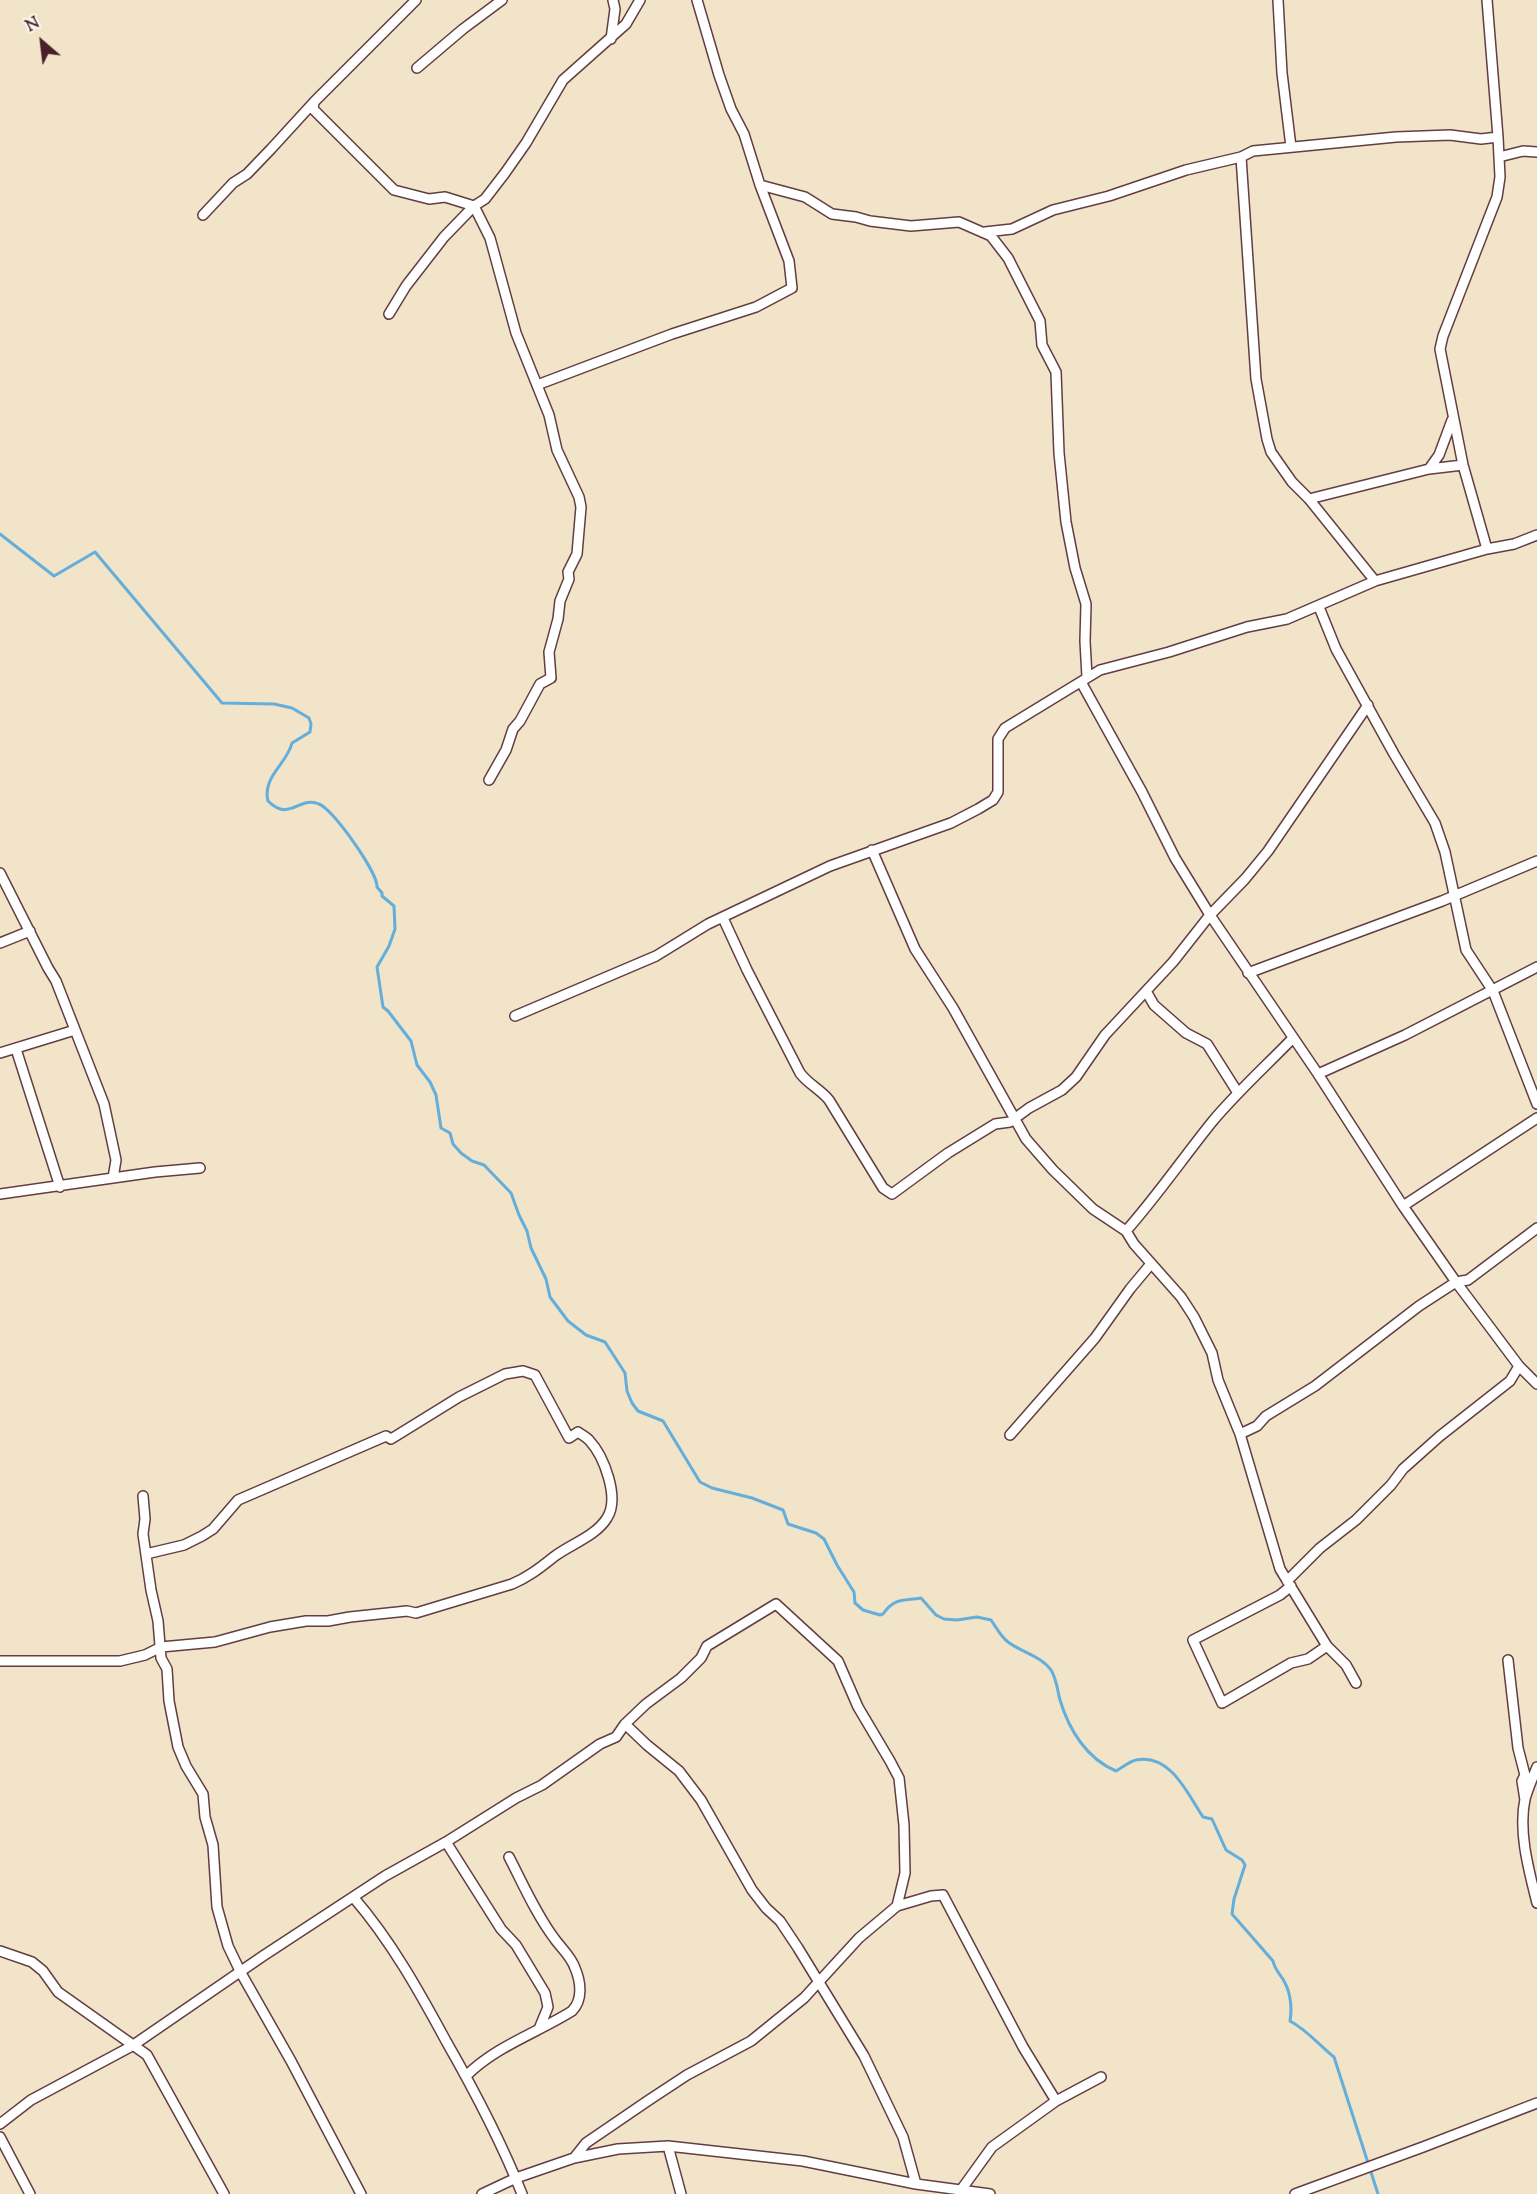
<!DOCTYPE html>
<style>
body{margin:0}
#map{position:relative;width:1537px;height:2194px;overflow:hidden;background:#f2e4c8;font-family:"Sorts Mill Goudy",serif}
canvas{display:block}
.north{position:absolute;left:12px;top:12px;width:60px;height:60px;-webkit-text-stroke:4px #fbf7ec;paint-order:stroke;rotate:332deg;font-size:16px;font-weight:700;line-height:24px;text-align:center;color:#4a1f2b}
.north::after{content:'';display:block;margin:auto;width:21px;height:27px;background:#4a1f2b;clip-path:polygon(50% 0,100% 100%,50% 72%,0 100%)}
</style>
<div id="map">
<canvas width="1537" height="2194"></canvas>
<div class="north">N</div>
</div>
<script>
const c = document.querySelector('canvas').getContext('2d');
c.lineJoin = 'round';
function strokePath(path, color, width, dash) {
  c.strokeStyle = color;
  c.lineWidth = width;
  c.lineCap = dash ? 'butt' : 'round';
  c.setLineDash(dash || []);
  c.stroke(path);
}
const stream = new Path2D(`
 M 0,534 L 54,576 L 95,552 L 222,703 L 274,704 L 292,708 L 309,718 L 311,724 L 310,732 L 292,743 C 287,764 262,777 268,801 C 290,823 299,795 319,804 C 333,809 378,873 377,887 L 382,893 L 382,896 L 394,906 L 395,929 L 389,946 L 377,967 L 383,1007 L 388,1011 L 411,1041 L 417,1065 L 430,1082 L 436,1095 L 441,1128 L 450,1133 L 453,1144 L 461,1153 L 472,1161 L 484,1165 L 511,1193 L 519,1215 L 527,1231 L 531,1248 L 546,1279 L 550,1297 L 568,1321 L 586,1335 L 605,1342 L 625,1373 L 627,1391 L 632,1403 L 638,1411 L 663,1421 L 700,1482 L 712,1488 L 752,1498 L 783,1510 L 788,1524 L 816,1533 L 824,1539 L 837,1565 L 854,1592 L 855,1603 L 863,1610 L 880,1615 L 883,1614 C 894,1598 902,1601 921,1598 L 936,1615 L 944,1619 L 957,1620 L 977,1617 L 991,1620 C 996,1627 1001,1637 1008,1642 C 1021,1652 1041,1656 1051,1670 C 1057,1680 1057,1689 1060,1700 C 1069,1730 1087,1759 1116,1771 C 1122,1768 1130,1761 1136,1760 C 1171,1753 1188,1795 1203,1817 L 1212,1819 L 1226,1850 L 1242,1860 L 1245,1865 L 1234,1899 L 1232,1914 L 1273,1961 C 1275,1971 1281,1974 1285,1983 C 1291,1994 1292,2010 1290,2021 C 1307,2030 1319,2045 1334,2057 L 1378,2194`);
const minor = new Path2D(`
 M 1278,0 L 1282,73 L 1291,147
 M 1487,0 L 1498,137 L 1500,177 L 1497,197 L 1443,336 L 1440,349 L 1463,465 L 1487,549
 M 611,39 L 615,9 L 613,0
 M 417,68 L 463,29 L 502,0
 M 314,102 L 313,109 L 394,190 L 429,199 L 445,197 L 474,206 L 490,238 L 516,333 L 549,415 L 557,450 L 579,497 L 581,507 L 577,554 L 568,572 L 569,579 L 560,601 L 558,619 L 549,652 L 551,678 L 540,684 L 520,721 L 513,729 L 506,750 L 489,780
 M 1241,157 L 1256,379 L 1267,439 L 1271,452 L 1292,482 L 1309,499 L 1375,581
 M 1499,157 L 1523,151 L 1537,152
 M 760,185 L 805,197 L 832,214 L 856,217 L 870,221 L 911,226 L 959,222 L 991,236 L 1008,258 L 1040,321 L 1042,345 L 1056,372 L 1059,453 L 1066,522 L 1075,568 L 1086,604 L 1085,641 L 1087,677
 M 203,215 L 233,183 L 247,174 L 271,149 L 314,102 L 416,0
 M 985,232 L 1012,229 L 1053,210 L 1109,196 L 1186,170 L 1241,157 L 1253,151 L 1396,137 L 1450,135 L 1481,139 L 1498,137
 M 389,314 L 406,286 L 444,237 L 474,206 L 485,199 L 505,173 L 526,143 L 563,80 L 626,24 L 640,0
 M 537,385 L 672,334 L 756,307 L 792,288 L 789,261 L 760,185 L 744,134 L 731,109 L 719,75 L 697,0
 M 1429,469 L 1439,455 L 1452,420
 M 1309,499 L 1429,469 L 1463,465
 M 1319,607 L 1336,649 L 1394,754 L 1435,823 L 1445,852 L 1466,950 L 1493,991 L 1537,1104
 M 1081,682 L 1142,792 L 1175,858 L 1210,915 L 1318,1074 L 1403,1206 L 1456,1282 L 1519,1366 L 1537,1384
 M 872,850 L 915,949 L 953,1008 L 1026,1139 L 1053,1170 L 1093,1209 L 1126,1231 L 1134,1244 L 1181,1297 L 1194,1317 L 1212,1353 L 1218,1380 L 1240,1434 L 1280,1569 L 1327,1646 L 1346,1665 L 1356,1683
 M 0,873 L 48,968 L 56,981 L 104,1104 L 116,1160 L 113,1178
 M 723,918 L 747,970 L 800,1073 C 808,1084 820,1089 829,1100 L 883,1188 L 892,1194 L 948,1153 L 995,1124 L 1010,1122 L 1029,1108 L 1062,1090 L 1076,1077 L 1105,1035 L 1173,962 L 1210,915 L 1245,879 L 1268,851 L 1368,705
 M 0,943 L 30,931
 M 1248,973 L 1442,901 L 1537,861
 M 1146,991 L 1154,1005 L 1186,1033 L 1207,1044 L 1238,1093
 M 515,1016 L 656,956 L 708,924 L 830,866 L 951,823 L 978,809 L 993,800 L 998,792 L 998,739 L 1005,728 L 1100,670 L 1169,652 L 1247,627 L 1287,619 L 1375,581 L 1487,549 L 1514,544 L 1537,535
 M 16,1049 L 60,1187
 M 0,1053 L 75,1030
 M 1318,1074 L 1405,1035 L 1537,967
 M 0,1194 L 155,1172 L 200,1168
 M 1403,1206 L 1537,1118
 M 1126,1231 C 1157,1196 1183,1158 1212,1122 C 1237,1092 1266,1066 1293,1038
 M 1240,1434 L 1257,1426 L 1266,1416 L 1315,1386 L 1419,1306 L 1456,1282 L 1468,1280 L 1537,1228
 M 1010,1435 L 1095,1338 L 1130,1289 L 1150,1265
 M 143,1496 L 145,1519 L 143,1534 L 151,1590 L 158,1621 L 161,1658 L 167,1669 L 169,1701 L 178,1747 L 186,1766 L 203,1794 L 205,1817 L 213,1845 L 217,1907 L 228,1946 L 241,1973 L 291,2061 L 361,2194
 M 1287,1581 L 1320,1548 L 1356,1520 L 1391,1485 L 1403,1469 L 1440,1436 L 1510,1381 L 1519,1366
 M 1291,1586 L 1280,1595 L 1193,1640 L 1222,1703 L 1291,1663 L 1308,1659 L 1327,1646
 M 1508,1660 L 1518,1748 L 1525,1775 L 1522,1781 L 1525,1800
 M 0,1661 L 120,1661 L 145,1655 L 161,1647 L 215,1642 L 270,1627 L 306,1621 L 328,1621 L 350,1617 L 407,1611 L 416,1613 L 512,1584 C 529,1577 541,1567 555,1556 C 571,1544 596,1536 607,1518 C 620,1498 604,1456 589,1440 C 586,1437 582,1435 578,1432 L 569,1438 L 535,1375 L 523,1371 L 505,1374 L 459,1397 L 391,1439 L 386,1436 L 238,1500 L 213,1529 L 202,1536 L 184,1545 L 146,1554
 M 625,1724 L 647,1745 L 679,1771 L 701,1800 L 752,1890 L 766,1908 L 780,1921 L 798,1948 L 864,2056 L 903,2137 L 916,2184
 M 1537,1767 C 1533,1777 1528,1788 1525,1799 C 1518,1832 1529,1871 1537,1903
 M 446,1842 L 501,1929 L 516,1945 L 545,1993 L 548,2007 L 539,2029
 M 354,1898 C 391,1941 419,1991 446,2041 C 474,2090 501,2141 522,2194
 M 0,1951 L 32,1962 L 43,1971 L 58,1992 L 147,2055 L 224,2194
 M 466,2076 C 496,2046 537,2033 572,2011 C 583,2000 581,1982 575,1968 C 571,1956 561,1948 554,1938 C 536,1914 523,1884 509,1857
 M 0,2124 L 31,2100 L 132,2046 L 263,1956 L 385,1876 L 446,1842 L 516,1798 L 542,1785 L 600,1744 L 616,1737 L 625,1724 L 646,1704 L 681,1678 L 701,1658 L 707,1646 L 776,1604 L 838,1661 L 858,1707 L 890,1761 L 899,1778 L 904,1825 L 905,1873 L 897,1906
 M 0,2137 L 30,2194
 M 668,2146 L 681,2194
 M 574,2158 L 586,2143 L 649,2100 L 687,2075 L 751,2041 L 804,1998 L 859,1938 L 897,1906 L 931,1896 L 943,1895 L 1023,2047 L 1056,2101
 M 961,2190 L 992,2147 L 1056,2101 L 1101,2077
 M 482,2194 L 516,2178 L 574,2158 L 618,2149 L 668,2146 L 803,2161 L 916,2184 L 990,2194
 M 1295,2194 L 1423,2147 L 1537,2103`);
strokePath(stream, '#63aedb', 3);
strokePath(minor, '#633d43', 12);
strokePath(minor, '#fff', 9);
</script>
